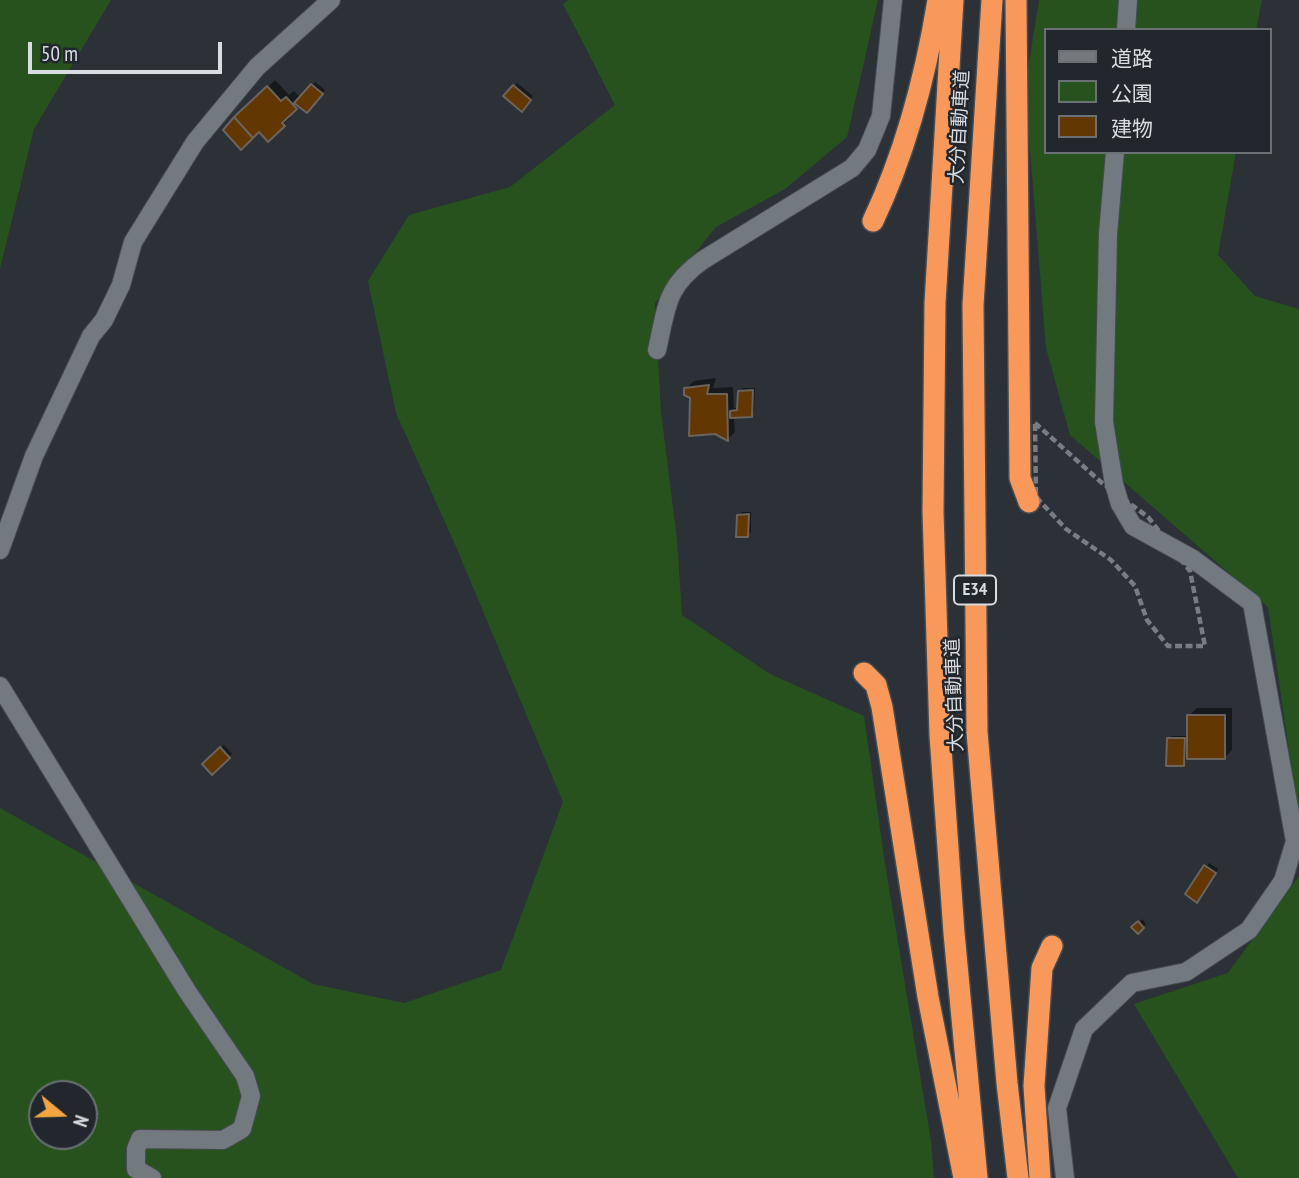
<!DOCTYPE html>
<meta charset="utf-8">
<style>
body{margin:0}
#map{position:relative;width:1299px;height:1178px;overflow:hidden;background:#2b3137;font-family:"PT Sans Narrow","Noto Sans JP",sans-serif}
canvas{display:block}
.legend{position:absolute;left:1044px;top:28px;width:228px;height:126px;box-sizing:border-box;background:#21272c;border:2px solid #6b7074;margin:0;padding:9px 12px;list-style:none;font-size:21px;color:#d9dde1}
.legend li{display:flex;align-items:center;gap:14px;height:35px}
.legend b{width:35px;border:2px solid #6b7074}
.north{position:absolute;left:28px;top:1080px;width:70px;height:70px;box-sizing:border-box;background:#21272c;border:2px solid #6b7074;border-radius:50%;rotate:109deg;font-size:19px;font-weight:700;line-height:28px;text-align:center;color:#d9dde1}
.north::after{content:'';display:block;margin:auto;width:24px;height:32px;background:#f2a541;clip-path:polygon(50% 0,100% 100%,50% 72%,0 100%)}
.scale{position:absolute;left:28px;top:42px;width:194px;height:32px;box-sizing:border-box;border:4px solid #d9dde1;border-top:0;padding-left:9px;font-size:21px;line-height:24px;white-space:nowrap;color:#d9dde1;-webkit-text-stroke:5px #21272c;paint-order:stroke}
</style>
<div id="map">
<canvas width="1299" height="1178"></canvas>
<ul class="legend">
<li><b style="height:9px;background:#727a80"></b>道路</li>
<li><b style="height:19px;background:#28521d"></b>公園</li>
<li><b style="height:19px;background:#633701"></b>建物</li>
</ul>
<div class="north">N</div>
<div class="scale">50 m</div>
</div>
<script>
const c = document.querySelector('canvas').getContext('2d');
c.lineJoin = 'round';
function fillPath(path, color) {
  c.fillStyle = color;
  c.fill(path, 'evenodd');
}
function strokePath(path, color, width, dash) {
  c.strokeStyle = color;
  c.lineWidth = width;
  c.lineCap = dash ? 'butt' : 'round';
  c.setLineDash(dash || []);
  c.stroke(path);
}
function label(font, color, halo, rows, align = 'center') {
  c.font = font + ' "PT Sans Narrow","Noto Sans JP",sans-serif';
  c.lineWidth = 5;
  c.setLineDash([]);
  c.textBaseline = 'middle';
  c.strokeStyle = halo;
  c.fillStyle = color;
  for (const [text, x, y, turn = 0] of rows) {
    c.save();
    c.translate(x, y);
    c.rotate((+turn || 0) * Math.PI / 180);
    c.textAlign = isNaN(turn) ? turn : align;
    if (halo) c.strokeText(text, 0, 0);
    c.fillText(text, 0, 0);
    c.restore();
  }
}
const green = new Path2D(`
 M 0,0 L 111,0 L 34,129 L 0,269 Z
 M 568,0 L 878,0 L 847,137 L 785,189 L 716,227 L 655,303 L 661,412 L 677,540 L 682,615 L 770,674 L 864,716 L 885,864 L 931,1141 L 934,1178 L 0,1178 L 0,808 L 313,984 L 404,1003 L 501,970 L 563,802 L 457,549 L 396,413 L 368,281 L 409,215 L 510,187 L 615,105 L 563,4 ZM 42,1094 L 84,1094 L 84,1136 L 42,1136 Z
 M 1039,0 L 1262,0 L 1256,30 L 1045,30 L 1045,152 L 1236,152 L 1218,255 L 1255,296 L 1299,309 L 1299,818 L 1268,607 L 1070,435 L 1046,348 L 1025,88 Z
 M 1299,876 L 1299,1178 L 1238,1178 L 1134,1004 L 1228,973 Z`);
const shadow = new Path2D(`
 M 275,80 L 289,95 L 294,91 L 301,98 L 315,82 L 325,90 L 307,111 L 299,104 L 288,115 L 291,117 L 268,139 L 243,110 Z
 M 517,83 L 533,96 L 522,110 L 506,96 Z
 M 716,378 L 713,388 L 733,387 L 734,408 L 739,408 L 740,391 L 743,388 L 755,388 L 754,411 L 751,415 L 734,416 L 735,432 L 728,439 L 686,388 L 694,381 Z
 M 742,512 L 751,512 L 751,532 L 747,535 L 739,515 Z
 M 1197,708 L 1232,708 L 1232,750 L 1224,758 L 1187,758 L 1184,764 L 1168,739 L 1172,736 L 1189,736 L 1189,716 Z
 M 224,745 L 232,754 L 212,773 L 204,764 Z
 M 1209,863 L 1218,869 L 1200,897 L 1187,894 Z
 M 1142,919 L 1146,924 L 1138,932 L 1134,927 Z`);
const building = new Path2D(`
 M 311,84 L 323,94 L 307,113 L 294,103 Z
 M 513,85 L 531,100 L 522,112 L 503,96 Z
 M 267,86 L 281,101 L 286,97 L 297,109 L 282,123 L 285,126 L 268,142 L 259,132 L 253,138 L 234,117 Z
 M 234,117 L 253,138 L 241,150 L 223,130 Z
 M 709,385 L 707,394 L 727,394 L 728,441 L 715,434 L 689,436 L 690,398 L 684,395 L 684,388 Z
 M 753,390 L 752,417 L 730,418 L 730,411 L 737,410 L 738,391 Z
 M 749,514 L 748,537 L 736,537 L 737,515 Z
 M 1187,715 L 1225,715 L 1225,759 L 1187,759 Z
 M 1167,738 L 1185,738 L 1184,766 L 1166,766 Z
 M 220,747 L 230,758 L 212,775 L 202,764 Z
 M 1204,865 L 1216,873 L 1197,903 L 1185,894 Z
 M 1138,921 L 1144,928 L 1138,934 L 1131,927 Z`);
const path = new Path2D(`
 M 1035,423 L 1102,483 L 1148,517 L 1190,571 L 1205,646 L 1168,646 L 1147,620 L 1135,586 L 1111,560 L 1066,529 L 1036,497 Z`);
const street = new Path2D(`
 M 1126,30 L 1128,0
 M 657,350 C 667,307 665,287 703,260 L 852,168 L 867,150 L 881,116 L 893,0
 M 0,550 L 34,456 L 91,336 L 104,320 L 121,285 L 133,242 L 195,142 L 257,67 L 331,0
 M 0,686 L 187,991 L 245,1076 L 251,1096 L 242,1129 L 223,1140 L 140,1139 L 136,1149 L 136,1169 L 152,1178
 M 1065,1178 L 1057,1108 L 1084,1029 L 1132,983 L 1186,972 L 1249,930 L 1283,881 L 1295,841 L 1252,603 L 1193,559 L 1133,526 L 1120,504 L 1114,484 L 1104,422 L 1108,234 L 1115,152`);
const highway = new Path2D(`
 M 953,0 L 935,303 L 933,512 L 940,735 L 954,933 L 977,1178
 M 992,0 L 973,305 L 977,732 L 1007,1083 L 1018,1178
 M 1016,0 L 1020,478 L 1029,502
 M 873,221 C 905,153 926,74 938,0
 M 864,673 L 876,685 L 882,707 L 928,997 L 964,1178
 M 1040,1178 L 1034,1086 L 1042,968 L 1052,946`);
const shields = [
 [975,590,42]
];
const shieldNames = [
 ["E34",975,590]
];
const streetNames = [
 ["大分自動車道",960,127,-87],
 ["大分自動車道",955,695,-92]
];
fillPath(green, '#28521d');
fillPath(shadow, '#0007');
fillPath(building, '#633701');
strokePath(building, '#6b635d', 2);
strokePath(street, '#464c51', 20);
strokePath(highway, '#464c51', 24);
strokePath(path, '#777d82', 4.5, [7, 3.5]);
strokePath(street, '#727a80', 18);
strokePath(highway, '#f8985a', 21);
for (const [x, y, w] of shields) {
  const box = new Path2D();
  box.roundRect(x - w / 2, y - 14.5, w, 29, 5);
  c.fillStyle = '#21272c';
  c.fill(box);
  strokePath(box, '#d9dde1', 2);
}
label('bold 18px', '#d9dde1', null, shieldNames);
label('19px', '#d9dde1', '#21272c', streetNames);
</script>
